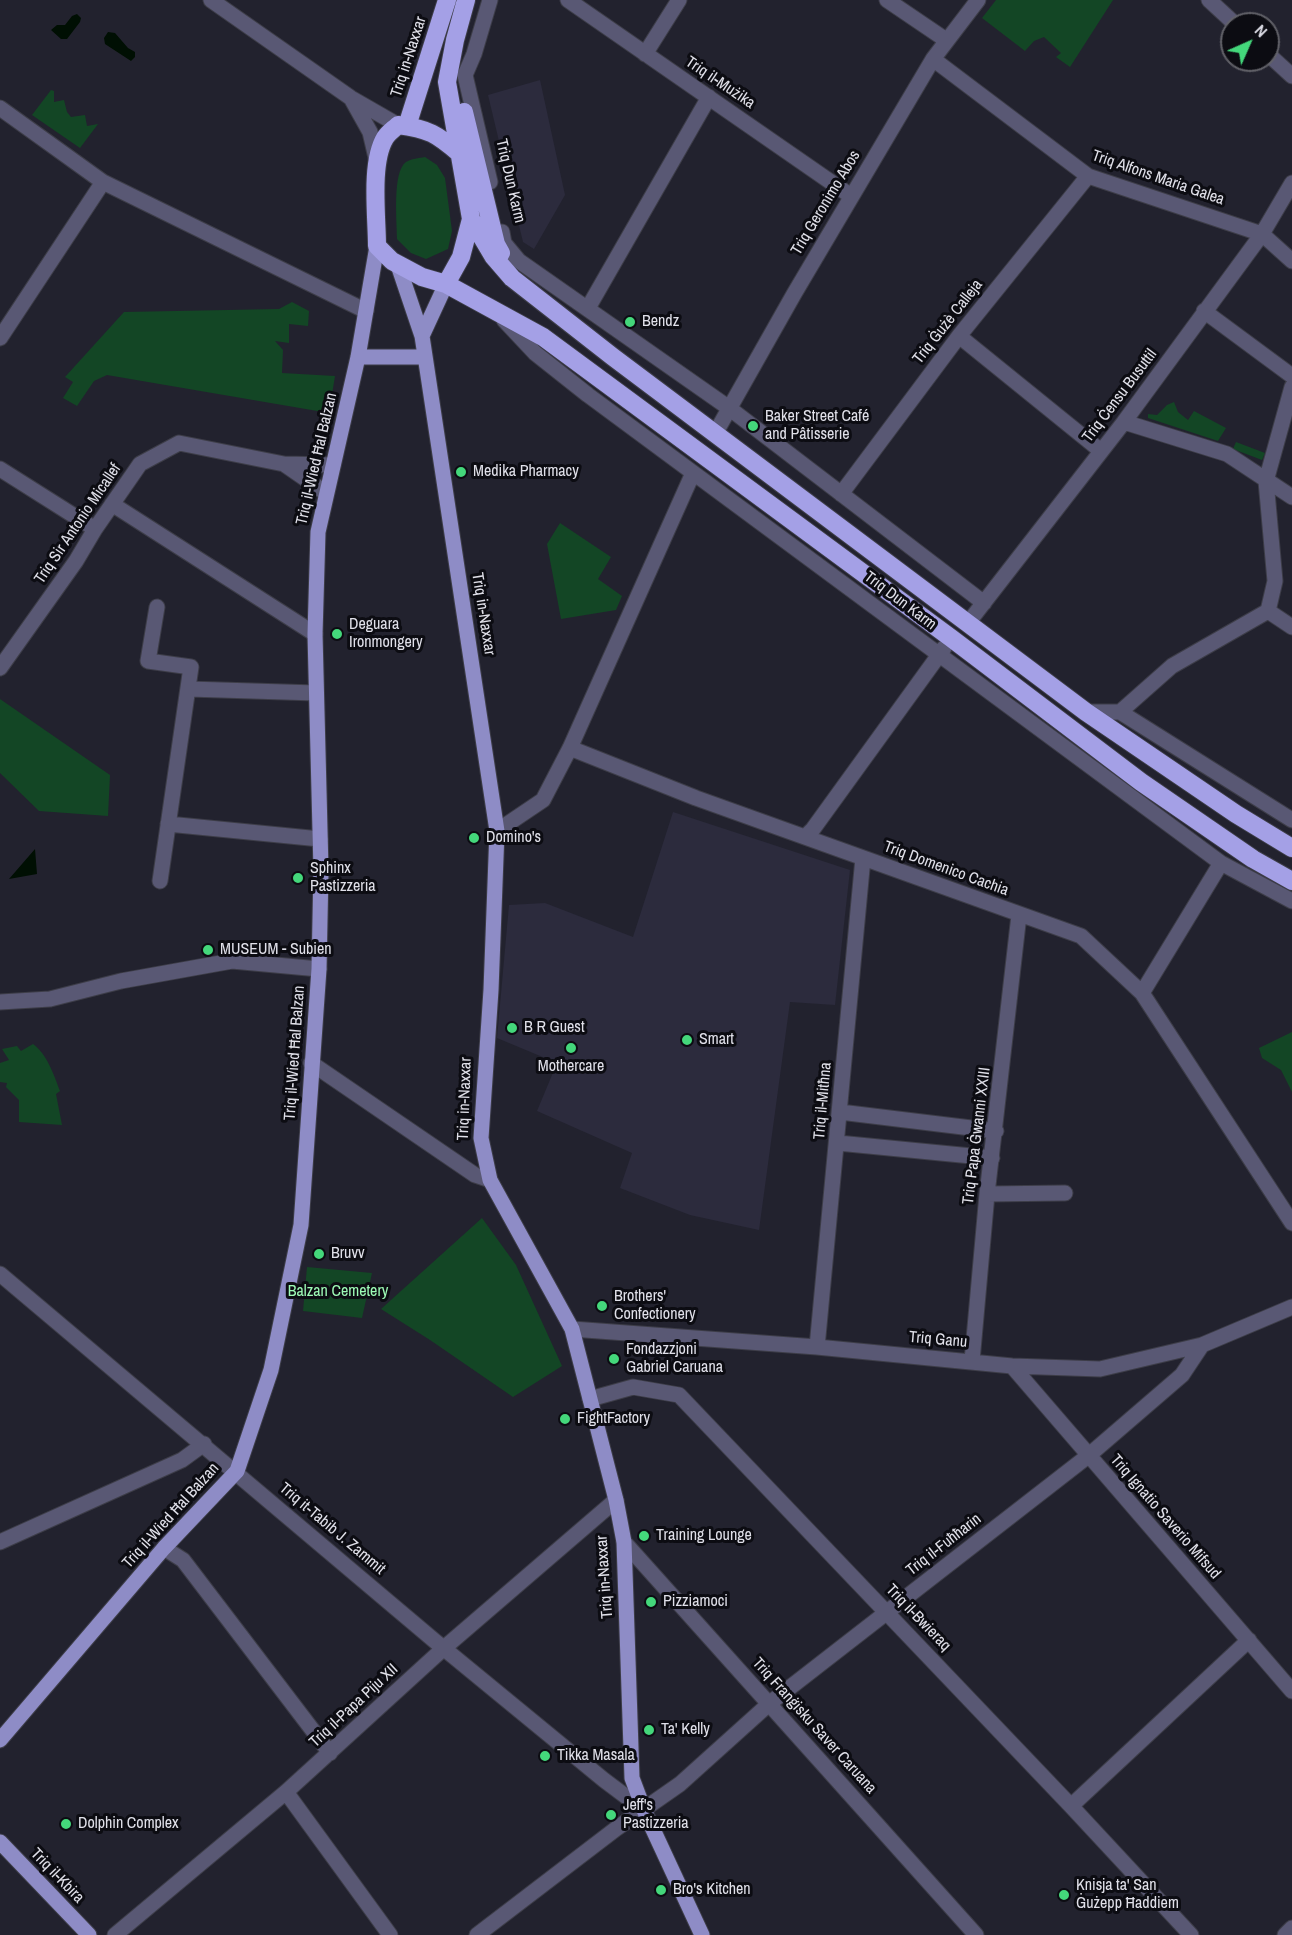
<!DOCTYPE html>
<meta charset="utf-8">
<style>
body{margin:0}
#map{position:relative;width:1292px;height:1935px;overflow:hidden;background:#22222e;font-family:"Archivo Narrow",sans-serif}
canvas{display:block}
.north{position:absolute;left:1220px;top:12px;width:60px;height:60px;box-sizing:border-box;background:#0c0c12;border:2px solid #616168;border-radius:50%;rotate:45deg;font-size:16px;font-weight:700;line-height:24px;text-align:center;color:#e0e0e9}
.north::after{content:'';display:block;margin:auto;width:21px;height:27px;background:#44d77b;clip-path:polygon(50% 0,100% 100%,50% 72%,0 100%)}
</style>
<div id="map">
<canvas width="1292" height="1935"></canvas>
<div class="north">N</div>
</div>
<script>
const c = document.querySelector('canvas').getContext('2d');
c.lineJoin = 'round';
function fillPath(path, color) {
  c.fillStyle = color;
  c.fill(path, 'evenodd');
}
function strokePath(path, color, width, dash) {
  c.strokeStyle = color;
  c.lineWidth = width;
  c.lineCap = dash ? 'butt' : 'round';
  c.setLineDash(dash || []);
  c.stroke(path);
}
function label(font, color, halo, rows, align = 'center') {
  c.font = font + ' "Archivo Narrow",sans-serif';
  c.lineWidth = 6;
  c.setLineDash([]);
  c.textBaseline = 'middle';
  c.strokeStyle = halo;
  c.fillStyle = color;
  for (const [text, x, y, turn = 0] of rows) {
    c.save();
    c.translate(x, y);
    c.rotate((+turn || 0) * Math.PI / 180);
    c.textAlign = isNaN(turn) ? turn : align;
    if (halo) c.strokeText(text, 0, 0);
    c.fillText(text, 0, 0);
    c.restore();
  }
}
const built = new Path2D(`
 M 540,80 L 565,195 L 534,249 L 523,242 L 488,95 Z
 M 673,812 L 850,870 L 835,1005 L 790,1002 L 759,1230 L 690,1215 L 620,1188 L 632,1153 L 537,1111 L 557,1063 L 497,1038 L 509,905 L 545,903 L 633,937 Z`);
const green = new Path2D(`
 M 996,0 L 1113,0 L 1070,67 L 1056,57 L 1061,53 L 1044,37 L 1034,41 L 1025,51 L 982,18 Z
 M 51,90 L 54,91 L 54,102 L 64,100 L 67,112 L 71,117 L 85,115 L 87,126 L 98,124 L 80,148 L 32,115 Z
 M 425,157 L 437,165 L 445,178 L 452,231 L 448,249 L 426,259 L 411,253 L 397,239 C 397,222 392,172 406,162 C 411,159 419,158 425,157 Z
 M 292,302 L 309,311 L 308,326 L 289,324 L 289,343 L 275,341 L 283,350 L 282,373 L 335,376 L 329,413 L 107,375 L 94,381 L 77,406 L 63,398 L 73,382 L 65,377 L 124,312 L 279,309 Z
 M 1174,402 L 1178,412 L 1188,420 L 1194,411 L 1226,428 L 1218,441 L 1148,418 L 1148,414 L 1157,415 L 1167,405 Z
 M 1236,442 L 1265,453 L 1262,460 L 1233,449 Z
 M 560,523 L 611,557 L 598,579 L 622,596 L 616,610 L 561,619 L 547,544 Z
 M 0,699 L 110,775 L 108,816 L 39,811 L 0,773 Z
 M 1292,1032 L 1292,1092 L 1281,1070 L 1262,1058 L 1259,1048 Z
 M 33,1044 C 47,1054 54,1075 60,1091 L 56,1094 L 62,1125 L 19,1122 L 19,1100 L 6,1087 L 7,1083 L 0,1082 L 0,1063 L 9,1060 L 2,1049 L 17,1046 L 21,1051 Z
 M 482,1218 L 516,1265 L 562,1366 L 513,1397 L 430,1340 L 381,1309 Z
 M 307,1267 L 372,1273 L 362,1318 L 303,1311 Z`);
const water = new Path2D(`
 M 77,14 L 81,18 L 80,22 L 67,39 L 61,39 L 51,30 L 57,25 L 65,25 L 72,16 Z
 M 108,32 L 115,33 L 128,48 L 135,52 L 135,57 L 131,61 L 105,44 L 104,38 Z
 M 35,849 L 37,874 L 9,879 Z`);
const minor = new Path2D(`
 M 211,0 L 351,98 L 398,125
 M 568,0 L 851,196
 M 887,0 L 946,40
 M 1209,0 L 1235,24
 M 645,54 L 679,0
 M 1268,54 L 1292,76
 M 933,59 L 1088,176 L 1262,234 L 1292,261
 M 351,98 L 370,132 L 377,162
 M 0,108 L 103,182 L 366,311
 M 490,182 L 465,75 L 474,54 L 490,0
 M 502,232 L 504,243 L 519,261 L 729,408 L 984,603
 M 588,308 L 709,97
 M 1204,311 L 1292,376
 M 504,320 L 535,353 L 588,395 L 1221,863 L 1292,901
 M 959,336 L 1101,451
 M 0,338 L 103,182
 M 1124,422 L 1227,454 L 1292,497
 M 716,432 L 794,294 L 933,59 L 978,0
 M 284,464 L 326,493
 M 0,469 L 95,529
 M 841,494 L 959,336 L 1088,176
 M 112,504 L 315,634
 M 157,607 L 148,661 L 191,667 L 160,881
 M 1268,611 L 1292,627
 M 968,623 L 1124,422 L 1262,234 L 1292,183
 M 0,668 L 76,561 L 95,529 L 140,464 L 179,443 L 284,464 L 333,465
 M 189,689 L 316,693
 M 1086,712 L 1120,712 L 1292,820
 M 1120,712 L 1172,666 L 1268,611 L 1275,581 L 1266,481 L 1292,387
 M 570,748 L 696,798 L 1081,936 L 1142,993 L 1292,1223
 M 168,824 L 320,839
 M 497,831 L 543,800 L 570,748 L 693,473
 M 805,837 L 813,829 L 944,648
 M 1142,993 L 1221,863
 M 0,1002 L 50,999 L 121,981 L 232,961 L 319,969
 M 311,1063 L 475,1175 L 490,1180
 M 840,1112 L 996,1131
 M 838,1143 L 992,1158
 M 987,1194 L 1065,1193
 M 0,1274 L 436,1642 L 604,1780 L 644,1810
 M 572,1329 L 817,1347 L 1012,1366 L 1100,1369 L 1202,1345 L 1292,1307
 M 817,1347 L 863,858
 M 972,1361 L 987,1194 L 1019,915
 M 1012,1366 L 1292,1691
 M 590,1399 L 633,1387 L 679,1395 L 1071,1806 L 1191,1935
 M 0,1542 L 182,1460 L 204,1444
 M 624,1542 L 976,1935
 M 164,1548 L 183,1560 L 330,1753
 M 286,1792 L 390,1935
 M 1071,1806 L 1249,1640
 M 115,1935 L 286,1792 L 444,1648 L 616,1500
 M 477,1935 L 617,1828 L 680,1784 L 770,1703 L 1088,1456 L 1182,1375 L 1202,1345
 M 1285,1935 L 1292,1928`);
const major = new Path2D(`
 M 398,265 L 422,336 L 497,831 L 491,990 L 481,1138 L 490,1180 L 572,1329 L 616,1500 L 624,1542 L 632,1778 L 644,1810 L 702,1935
 M 422,336 L 446,284
 M 358,357 L 425,357
 M 0,1740 L 164,1548 L 237,1471 L 271,1370 L 301,1225 L 319,969 L 321,870 L 315,634 L 318,532 L 358,357 L 377,246
 M 0,1842 L 89,1935`);
const highway = new Path2D(`
 M 464,112 L 496,244 L 501,253
 M 407,126 L 447,0
 M 460,154 C 437,134 429,129 398,125 C 394,129 388,133 385,138 C 370,163 377,217 377,246 L 392,261 L 422,277 L 446,284 L 543,337 L 951,638 L 1141,782 L 1253,859 L 1292,881
 M 471,219 L 493,256 L 512,278 L 613,357 L 1086,712 L 1236,814 L 1292,848
 M 446,284 L 461,257 L 471,219 L 447,82 L 455,40 L 466,0`);
const markers = [
 [630,322,6,"#44d77b"],
 [753,426,6,"#44d77b"],
 [461,472,6,"#44d77b"],
 [337,634,6,"#44d77b"],
 [474,838,6,"#44d77b"],
 [298,878,6,"#44d77b"],
 [208,950,6,"#44d77b"],
 [512,1028,6,"#44d77b"],
 [687,1040,6,"#44d77b"],
 [571,1048,6,"#44d77b"],
 [319,1254,6,"#44d77b"],
 [602,1306,6,"#44d77b"],
 [614,1359,6,"#44d77b"],
 [565,1419,6,"#44d77b"],
 [644,1536,6,"#44d77b"],
 [651,1602,6,"#44d77b"],
 [649,1730,6,"#44d77b"],
 [545,1756,6,"#44d77b"],
 [611,1815,6,"#44d77b"],
 [66,1824,6,"#44d77b"],
 [661,1890,6,"#44d77b"],
 [1064,1895,6,"#44d77b"]
];
const streetNames = [
 ["Triq in-Naxxar",409,57,-72],
 ["Triq il-Mużika",720,83,34],
 ["Triq Alfons Maria Galea",1158,178,19],
 ["Triq Dun Karm",510,181,77],
 ["Triq Geronimo Abos",826,203,-59],
 ["Triq Ġużè Calleja",948,322,-52],
 ["Triq Ċensu Busuttil",1120,396,-53],
 ["Triq il-Wied Ħal Balzan",317,459,-77],
 ["Triq Sir Antonio Micallef",78,524,-56],
 ["Triq Dun Karm",900,601,37],
 ["Triq in-Naxxar",483,614,81],
 ["Triq Domenico Cachia",946,869,20],
 ["Triq il-Wied Ħal Balzan",295,1053,-86],
 ["Triq in-Naxxar",465,1099,-88],
 ["Triq il-Mitħna",823,1101,-85],
 ["Triq Papa Ġwanni XXIII",977,1136,-83],
 ["Triq Ganu",938,1340,5],
 ["Triq il-Wied Ħal Balzan",171,1516,-48],
 ["Triq Ignatio Saverio Mifsud",1165,1517,49],
 ["Triq it-Tabib J. Zammit",332,1529,40],
 ["Triq il-Fuħħarin",944,1545,-38],
 ["Triq in-Naxxar",605,1577,-94],
 ["Triq il-Bwieraq",918,1618,46],
 ["Triq il-Papa Piju XII",354,1706,-43],
 ["Triq Franġisku Saver Caruana",814,1726,48],
 ["Triq il-Kbira",57,1876,46]
];
const poiNames = [
 ["Bendz",642,322],
 ["Baker Street Café",765,417],
 ["and Pâtisserie",765,435],
 ["Medika Pharmacy",473,472],
 ["Deguara",349,625],
 ["Ironmongery",349,643],
 ["Domino's",486,838],
 ["Sphinx",310,869],
 ["Pastizzeria",310,887],
 ["MUSEUM - Subien",220,950],
 ["B R Guest",524,1028],
 ["Smart",699,1040],
 ["Mothercare",571,1067,"center"],
 ["Bruvv",331,1254],
 ["Brothers'",614,1297],
 ["Confectionery",614,1315],
 ["Fondazzjoni",626,1350],
 ["Gabriel Caruana",626,1368],
 ["FightFactory",577,1419],
 ["Training Lounge",656,1536],
 ["Pizziamoci",663,1602],
 ["Ta' Kelly",661,1730],
 ["Tikka Masala",557,1756],
 ["Jeff's",623,1806],
 ["Pastizzeria",623,1824],
 ["Dolphin Complex",78,1824],
 ["Knisja ta' San",1076,1886],
 ["Ġużepp Ħaddiem",1076,1904],
 ["Bro's Kitchen",673,1890]
];
const parkNames = [
 ["Balzan Cemetery",338,1292]
];
fillPath(built, '#2c2b3d');
fillPath(green, '#134625');
fillPath(water, '#000f03');
strokePath(minor, '#3d3d48', 17);
strokePath(major, '#3d3d48', 17);
strokePath(highway, '#3d3d48', 20);
strokePath(minor, '#595874', 15);
strokePath(major, '#8e8cc6', 15);
strokePath(highway, '#a4a0e6', 18);
for (const [x, y, r, color] of markers) {
  const dot = new Path2D();
  dot.arc(x, y, r, 0, 2 * Math.PI);
  c.fillStyle = color;
  c.fill(dot);
  strokePath(dot, '#0c0c12', 2);
}
label('16px', '#e0e0e9', '#0c0c12', streetNames);
label('16px', '#e0e0e9', '#0c0c12', poiNames, 'left');
label('16px', '#9dfbb6', '#0c0c12', parkNames);
</script>
